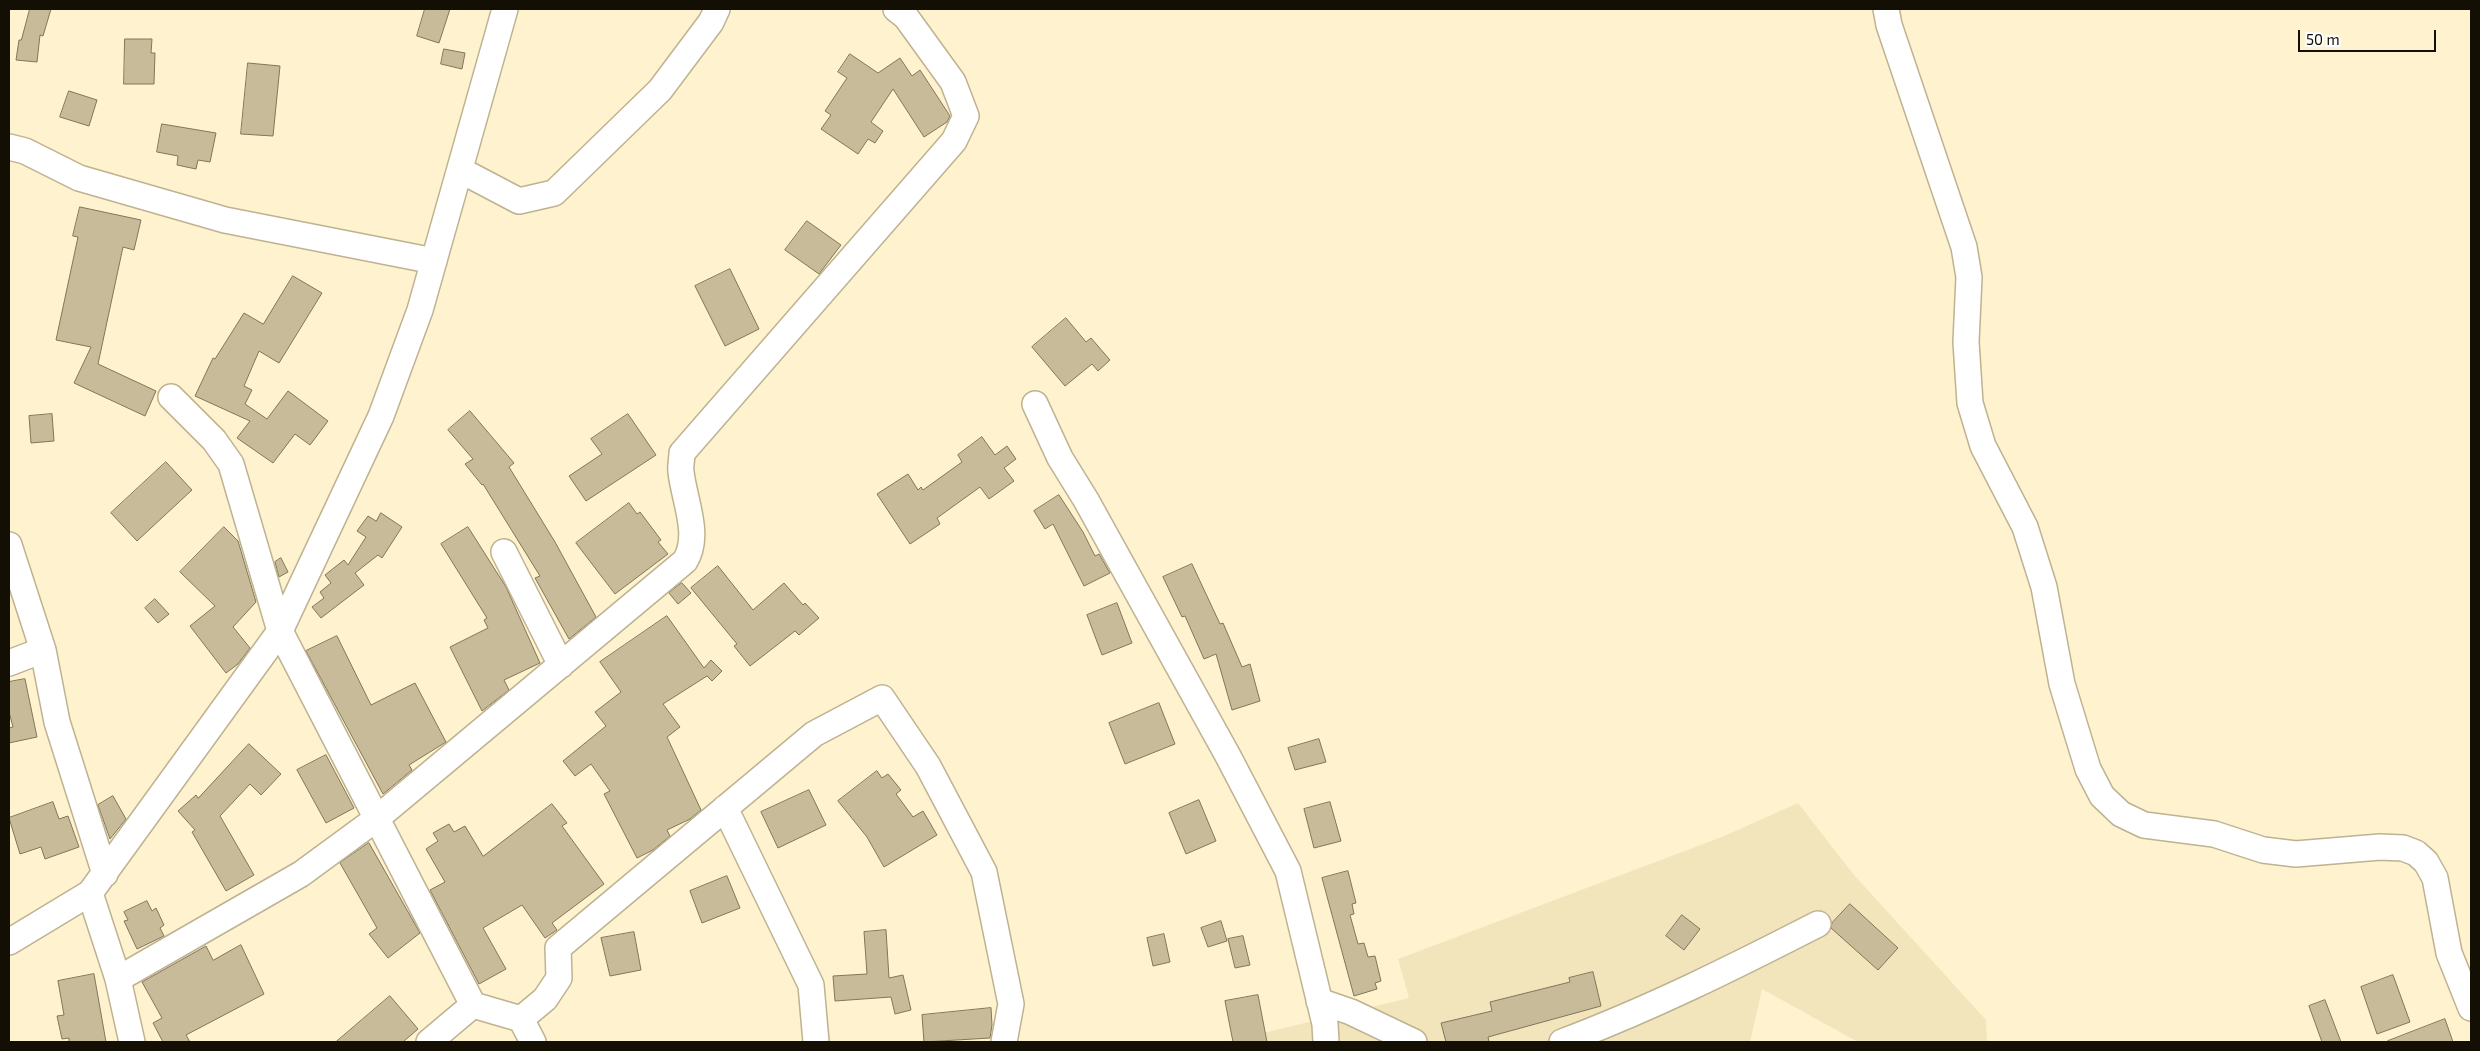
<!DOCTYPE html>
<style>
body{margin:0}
#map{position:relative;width:2480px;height:1051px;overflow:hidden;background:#fef2cf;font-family:"Exo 2",sans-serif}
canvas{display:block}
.frame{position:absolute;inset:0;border:10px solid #140f04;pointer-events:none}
.scale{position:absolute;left:2298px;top:30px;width:138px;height:22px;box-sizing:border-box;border:2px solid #140f04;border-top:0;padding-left:6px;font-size:15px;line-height:18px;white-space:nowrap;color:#140f04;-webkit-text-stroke:4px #fff;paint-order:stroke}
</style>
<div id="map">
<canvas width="2480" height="1051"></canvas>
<div class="frame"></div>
<div class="scale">50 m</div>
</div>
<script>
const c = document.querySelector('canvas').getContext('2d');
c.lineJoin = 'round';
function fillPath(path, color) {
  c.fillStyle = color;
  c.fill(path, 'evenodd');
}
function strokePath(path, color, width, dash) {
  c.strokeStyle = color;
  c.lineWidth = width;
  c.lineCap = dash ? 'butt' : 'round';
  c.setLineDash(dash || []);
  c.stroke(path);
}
const built = new Path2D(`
 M 1798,803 L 1854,875 L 1986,1020 L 1987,1042 L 1858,1042 L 1762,989 L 1750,1042 L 1226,1042 L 1409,998 L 1398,959 L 1722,837 Z`);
const building = new Path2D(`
 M 30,9 L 51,9 L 43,36 L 40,35 L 37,62 L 16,60 L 19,40 L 21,40 Z
 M 425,9 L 450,9 L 439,43 L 417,36 Z
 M 125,39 L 152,39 L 151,53 L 155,53 L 154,84 L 124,84 Z
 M 444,49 L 465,53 L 462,69 L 441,64 Z
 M 850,54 L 878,73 L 900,58 L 912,76 L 920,70 L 950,116 L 947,122 L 924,137 L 893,89 L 871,122 L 883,131 L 875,143 L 868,139 L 858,154 L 821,129 L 831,115 L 825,111 L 847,78 L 838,72 Z
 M 248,63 L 280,66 L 273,136 L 241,134 Z
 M 69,91 L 97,100 L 89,126 L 60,117 Z
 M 162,124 L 216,133 L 210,162 L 198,160 L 196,169 L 177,165 L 178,156 L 157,152 Z
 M 80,207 L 141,220 L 134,250 L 123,247 L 98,364 L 156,391 L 145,416 L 74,383 L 91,347 L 56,340 L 78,237 L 73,236 Z
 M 807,221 L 841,245 L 819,274 L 785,250 Z
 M 730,269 L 759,329 L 725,346 L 695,286 Z
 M 293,276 L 322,293 L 279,363 L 259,351 L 244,386 L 252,390 L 245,404 L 267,419 L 288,391 L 328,421 L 310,445 L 295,434 L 273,463 L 237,438 L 250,421 L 195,396 L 213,358 L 215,359 L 244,313 L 263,324 Z
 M 1066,318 L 1086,342 L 1091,338 L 1110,360 L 1098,371 L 1092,364 L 1065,386 L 1032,347 Z
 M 470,411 L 514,463 L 509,467 L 555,542 L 596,617 L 569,639 L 535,578 L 540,576 L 483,484 L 482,485 L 465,464 L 473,459 L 448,430 Z
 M 52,414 L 54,441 L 31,443 L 29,416 Z
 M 628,414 L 656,455 L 586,501 L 569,476 L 602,454 L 591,439 Z
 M 982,437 L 995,455 L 1007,446 L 1016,459 L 1004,468 L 1014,481 L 989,499 L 980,487 L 937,518 L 940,524 L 910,544 L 877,494 L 908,474 L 918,490 L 921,487 L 923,490 L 962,462 L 958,455 Z
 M 166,462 L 192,490 L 137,541 L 111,513 Z
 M 1059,495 L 1083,532 L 1095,556 L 1099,554 L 1110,573 L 1084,586 L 1053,524 L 1045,529 L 1034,511 Z
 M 629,503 L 637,514 L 640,512 L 661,540 L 658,542 L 668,554 L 615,594 L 576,543 Z
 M 381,513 L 402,527 L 382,558 L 378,555 L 355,573 L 364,585 L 321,618 L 312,607 L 324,598 L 320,592 L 331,583 L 325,575 L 344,560 L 348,565 L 366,537 L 357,531 L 368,516 L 376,521 Z
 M 224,527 L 238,541 L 256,602 L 233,627 L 250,648 L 238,664 L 226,673 L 190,626 L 215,606 L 180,572 Z
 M 468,527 L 506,587 L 540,663 L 504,680 L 509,690 L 482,711 L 450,647 L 488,628 L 484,620 L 487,618 L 441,544 Z
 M 281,558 L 288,572 L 279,577 L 275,562 Z
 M 1192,564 L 1220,624 L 1223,623 L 1242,667 L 1250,664 L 1260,701 L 1232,710 L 1216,654 L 1204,659 L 1185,616 L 1182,617 L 1163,577 Z
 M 718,566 L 753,610 L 784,583 L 803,605 L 805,603 L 819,618 L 799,635 L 795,631 L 750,666 L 734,646 L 737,644 L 691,588 Z
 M 682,583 L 691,593 L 678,604 L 669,593 Z
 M 155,599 L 169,614 L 158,623 L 145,608 Z
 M 1117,603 L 1132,643 L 1102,655 L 1087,615 Z
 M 667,616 L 704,668 L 711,660 L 722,671 L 712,681 L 707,676 L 663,704 L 680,727 L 667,737 L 701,810 L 690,819 L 667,830 L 670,836 L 653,850 L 637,858 L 604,794 L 610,791 L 591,764 L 575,776 L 563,761 L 606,726 L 595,712 L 621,692 L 600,662 Z
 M 337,636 L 371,705 L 415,683 L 446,742 L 409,765 L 412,770 L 383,794 L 306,651 Z
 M 25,679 L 37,737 L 9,743 L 9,728 L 13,727 L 9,712 L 9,682 Z
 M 1159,703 L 1175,744 L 1125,764 L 1109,723 Z
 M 1319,739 L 1326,762 L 1295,770 L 1288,748 Z
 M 249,744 L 281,774 L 261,795 L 250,784 L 220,816 L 254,875 L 226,891 L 192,832 L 195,830 L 178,811 L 196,795 L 198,798 Z
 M 326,755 L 354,808 L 326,823 L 297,770 Z
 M 877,771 L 882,778 L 888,774 L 901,790 L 896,794 L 913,817 L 923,811 L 937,835 L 884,867 L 867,837 L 838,801 Z
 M 809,790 L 826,825 L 778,848 L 761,812 Z
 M 113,796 L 126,819 L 110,839 L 98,805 Z
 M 1199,800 L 1216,841 L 1186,854 L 1169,813 Z
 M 53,802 L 59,819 L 68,816 L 79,847 L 45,859 L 41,847 L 20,854 L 9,818 Z
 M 1330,802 L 1341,841 L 1314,848 L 1304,809 Z
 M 552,804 L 567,823 L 562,826 L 604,884 L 552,923 L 557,930 L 545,938 L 522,905 L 483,928 L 506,969 L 479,984 L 430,890 L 445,882 L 426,849 L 438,841 L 433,833 L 449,824 L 454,832 L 465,826 L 483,856 Z
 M 369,843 L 420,933 L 388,958 L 369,934 L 377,928 L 340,863 Z
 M 1348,871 L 1356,903 L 1352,904 L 1354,914 L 1350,915 L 1358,944 L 1364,943 L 1368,957 L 1375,956 L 1381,981 L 1375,983 L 1377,989 L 1354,996 L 1322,878 Z
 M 727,876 L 740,908 L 702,923 L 690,891 Z
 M 147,901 L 152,911 L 156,908 L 164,925 L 160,928 L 164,936 L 137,949 L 124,921 L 128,920 L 124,912 Z
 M 1850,904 L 1898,948 L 1878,970 L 1831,928 L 1832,923 Z
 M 1682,915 L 1700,929 L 1684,950 L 1666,936 Z
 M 1221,921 L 1227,941 L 1208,947 L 1201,928 Z
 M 886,930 L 889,978 L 903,975 L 911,1010 L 895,1014 L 891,997 L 835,1001 L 833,976 L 867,974 L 864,932 Z
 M 634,932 L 641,970 L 610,976 L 601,938 Z
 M 1164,934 L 1170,962 L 1153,966 L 1147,938 Z
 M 1243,936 L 1250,965 L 1235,968 L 1228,939 Z
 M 241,945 L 264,994 L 186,1035 L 190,1042 L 163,1042 L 153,1023 L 162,1018 L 142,982 L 206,946 L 213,960 Z
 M 1593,972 L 1601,1006 L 1488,1037 L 1489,1042 L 1446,1042 L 1441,1023 L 1492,1011 L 1490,1002 L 1570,982 L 1569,978 Z
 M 94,974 L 106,1042 L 69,1042 L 69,1038 L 62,1039 L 57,1016 L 64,1015 L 58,981 Z
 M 2393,975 L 2410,1022 L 2377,1034 L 2361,987 Z
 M 1258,995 L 1267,1042 L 1233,1042 L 1225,1001 Z
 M 390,996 L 418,1029 L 403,1042 L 336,1042 Z
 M 2325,1000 L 2341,1042 L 2322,1042 L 2309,1006 Z
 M 991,1008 L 992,1025 L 990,1038 L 924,1042 L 922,1015 Z
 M 2445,1019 L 2453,1042 L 2389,1042 L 2388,1041 Z`);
const minor = new Path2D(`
 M 1886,9 L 1889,25 L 1964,247 L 1969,277 L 1966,342 L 1970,403 L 1983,446 L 2025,527 L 2044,587 L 2062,684 L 2088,769 L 2102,796 L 2121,814 L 2144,825 L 2214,834 L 2263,850 L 2296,854 L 2380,847 L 2403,848 L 2416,853 L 2426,862 L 2435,878 L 2449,953 L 2471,1008
 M 9,147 L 25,151 L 79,178 L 225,220 L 434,261
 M 460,170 L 519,201 L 554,193 L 660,90 L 711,22 L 717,9
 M 171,397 L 214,440 L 231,464 L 280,631 L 473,1005 L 521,1019 L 533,1042
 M 1035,404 L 1060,458 L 1086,500 L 1228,756 L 1288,871 L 1325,1024 L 1326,1042
 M 9,545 L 43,650 L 57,722 L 105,874
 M 504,552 L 561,665
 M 9,663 L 43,650
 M 725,808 L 811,985 L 816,1042
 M 90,893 L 118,979 L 132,1042
 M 9,942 L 90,893 L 280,631 L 381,416 L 420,310 L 505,9
 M 118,979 L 301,874 L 376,819 L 685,561 C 701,535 684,500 681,472 C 680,466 682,459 682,453 L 954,141 L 966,116 L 953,82 L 906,17 L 896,9
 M 1319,1001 L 1351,1012 L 1414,1042
 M 521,1019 L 545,999 L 559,978 L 558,948 L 814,734 L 882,698 L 928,766 L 984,872 L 1011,1004 L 1004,1042
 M 429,1042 L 473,1005
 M 1562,1042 C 1650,1009 1734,967 1818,924`);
fillPath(built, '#f3e5bb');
fillPath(building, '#c7bb99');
strokePath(building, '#827657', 1);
strokePath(minor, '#beb291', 28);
strokePath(minor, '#fff', 25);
</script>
